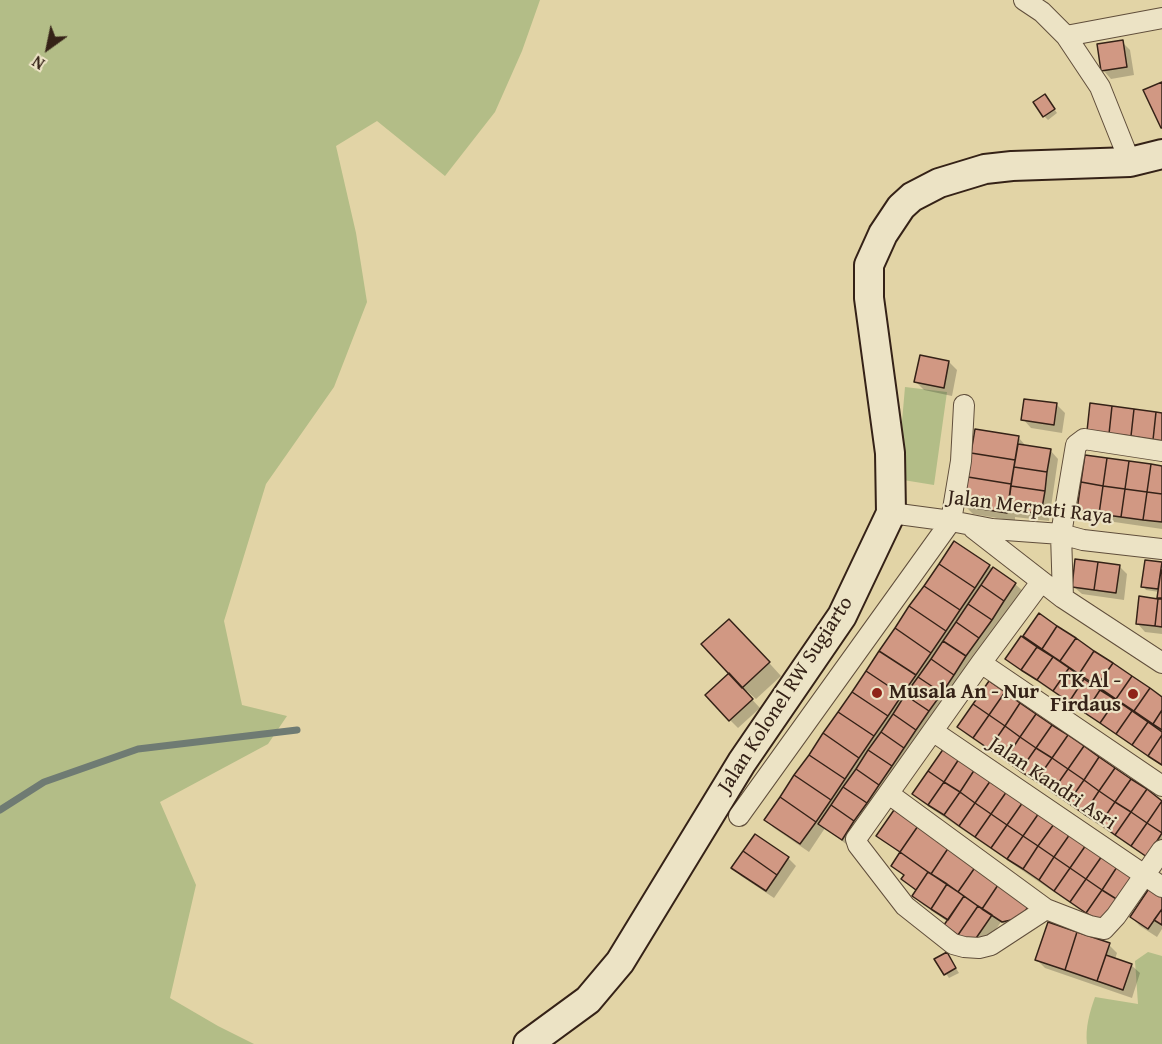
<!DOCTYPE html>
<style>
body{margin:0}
#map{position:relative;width:1162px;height:1044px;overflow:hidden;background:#e2d4a6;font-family:"Gentium Book Plus",serif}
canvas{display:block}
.north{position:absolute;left:18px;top:18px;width:60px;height:60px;-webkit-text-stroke:4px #ece3c5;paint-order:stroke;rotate:213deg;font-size:16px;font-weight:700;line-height:24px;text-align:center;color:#352217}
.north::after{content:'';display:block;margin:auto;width:21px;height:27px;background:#352217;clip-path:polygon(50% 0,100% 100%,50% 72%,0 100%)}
</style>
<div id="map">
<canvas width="1162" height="1044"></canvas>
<div class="north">N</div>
</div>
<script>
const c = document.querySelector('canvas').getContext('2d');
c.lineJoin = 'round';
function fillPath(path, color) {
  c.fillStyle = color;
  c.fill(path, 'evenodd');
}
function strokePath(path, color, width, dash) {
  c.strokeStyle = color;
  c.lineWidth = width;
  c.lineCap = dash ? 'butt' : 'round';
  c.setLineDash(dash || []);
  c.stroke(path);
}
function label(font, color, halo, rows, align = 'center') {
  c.font = font + ' "Gentium Book Plus",serif';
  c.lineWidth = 4.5;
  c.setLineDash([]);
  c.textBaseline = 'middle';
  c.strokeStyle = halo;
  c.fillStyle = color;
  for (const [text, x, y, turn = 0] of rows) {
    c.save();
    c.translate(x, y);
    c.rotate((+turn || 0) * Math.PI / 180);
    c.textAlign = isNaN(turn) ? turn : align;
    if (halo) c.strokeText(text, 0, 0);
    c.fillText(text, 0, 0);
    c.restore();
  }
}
const green = new Path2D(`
 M 0,0 L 540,0 L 522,51 L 495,112 L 445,176 L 377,121 L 336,146 L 356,233 L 367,302 L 334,387 L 266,484 L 224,621 L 242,705 L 287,716 L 268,744 L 160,802 L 196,885 L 170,998 L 218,1026 L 254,1044 L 0,1044 Z
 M 905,387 L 947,392 L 934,485 L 897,479 Z
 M 1148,952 L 1162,956 L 1162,1044 L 1087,1044 C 1085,1028 1090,1011 1095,997 L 1138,1004 L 1135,961 Z`);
const shadow = new Path2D(`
 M 1122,42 L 1130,50 L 1134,75 L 1111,79 L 1103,70 Z
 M 1048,100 L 1057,113 L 1048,120 L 1044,116 Z
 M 949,362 L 957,370 L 952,396 L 924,390 L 916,382 Z
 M 1057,405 L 1065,413 L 1062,433 L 1031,428 L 1023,419 Z
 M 1018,437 L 1026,446 L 1050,450 L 1058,459 L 1049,521 L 1015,517 L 1015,521 L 973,514 L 965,506 Z
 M 1162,467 L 1162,529 L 1087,518 L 1079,510 Z
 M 955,543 L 1015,584 L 1024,592 L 850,847 L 825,828 L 809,852 L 774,828 L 766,820 Z
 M 1161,564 L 1162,565 L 1162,634 L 1145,632 L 1137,623 L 1158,600 L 1159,592 L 1146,590 L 1143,586 Z
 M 1119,566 L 1127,574 L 1124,600 L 1082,594 L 1073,586 Z
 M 1039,615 L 1162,698 L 1162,766 L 1016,667 L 1007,658 Z
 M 742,633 L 781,676 L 756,699 L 747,691 L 745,692 L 760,708 L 738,728 L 730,720 L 731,674 Z
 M 959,727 L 1162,802 L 1162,855 L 1156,864 L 967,735 Z
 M 944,750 L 1111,931 L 922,802 L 914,794 Z
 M 878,836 L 1038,912 L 1012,929 L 1001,922 L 981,951 L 954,933 L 946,925 L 948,922 L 922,904 L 914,895 L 917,891 L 903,879 L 905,876 L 893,866 L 901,854 Z
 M 788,858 L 796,866 L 774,898 L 741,876 L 733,868 Z
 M 1162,892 L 1162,929 L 1157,937 L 1140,926 L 1131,917 Z
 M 1109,945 L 1117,953 L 1115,959 L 1131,965 L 1140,973 L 1132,998 L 1045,968 L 1037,960 Z
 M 947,954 L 959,973 L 949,978 L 936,959 Z`);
const stream = new Path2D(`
 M 0,810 L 44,782 L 138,749 L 297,730`);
const building = new Path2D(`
 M 1123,40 L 1127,67 L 1101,71 L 1097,44 Z
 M 1162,82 L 1162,128 L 1161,128 L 1143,90 Z
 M 1045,94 L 1055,109 L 1043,117 L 1033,102 Z
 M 920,355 L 949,361 L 944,388 L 914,382 Z
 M 1024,399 L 1057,403 L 1054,425 L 1021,420 Z
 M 1090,403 L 1112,406 L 1109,434 L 1087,431 Z
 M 1112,406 L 1134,409 L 1131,436 L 1109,434 Z
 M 1134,409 L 1156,412 L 1153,440 L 1131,436 Z
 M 1156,412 L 1162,413 L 1162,441 L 1153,440 Z
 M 975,429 L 1019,436 L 1015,460 L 971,453 Z
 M 1018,444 L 1051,449 L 1047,472 L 1014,467 Z
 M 971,453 L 1015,460 L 1011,484 L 968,477 Z
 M 1085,455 L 1107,458 L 1103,486 L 1081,482 Z
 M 1107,458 L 1129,461 L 1125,489 L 1103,486 Z
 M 1129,461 L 1151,464 L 1147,492 L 1125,489 Z
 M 1151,464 L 1162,466 L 1162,494 L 1147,492 Z
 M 1014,467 L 1047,472 L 1045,491 L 1011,486 Z
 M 968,477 L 1011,484 L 1007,513 L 963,506 Z
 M 1081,482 L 1103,486 L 1099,514 L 1077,510 Z
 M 1011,486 L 1045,491 L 1041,514 L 1008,509 Z
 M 1103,486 L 1125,489 L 1121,517 L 1099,514 Z
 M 1125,489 L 1147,492 L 1143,520 L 1121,517 Z
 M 1147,492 L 1162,494 L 1162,522 L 1143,520 Z
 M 954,541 L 990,565 L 975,588 L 939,564 Z
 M 1075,559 L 1098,562 L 1094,590 L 1072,587 Z
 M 1145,560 L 1162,562 L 1158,589 L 1141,587 Z
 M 1098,562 L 1120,565 L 1116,593 L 1094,590 Z
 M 939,564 L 975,588 L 960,610 L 924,586 Z
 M 993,567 L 1016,583 L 1004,601 L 981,585 Z
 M 1161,570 L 1162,570 L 1162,598 L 1157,598 Z
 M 981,585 L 1004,601 L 992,620 L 968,604 Z
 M 924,586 L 960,610 L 946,631 L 909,606 Z
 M 1139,596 L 1158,599 L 1155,626 L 1136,624 Z
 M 1158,599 L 1162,599 L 1162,627 L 1155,626 Z
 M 968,604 L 992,620 L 979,638 L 956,622 Z
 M 909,606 L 946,631 L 931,653 L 895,628 Z
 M 1039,613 L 1057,626 L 1042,649 L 1023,636 Z
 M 729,619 L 770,662 L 742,688 L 701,644 Z
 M 956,622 L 979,638 L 966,656 L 943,641 Z
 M 1057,626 L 1076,638 L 1060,661 L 1042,649 Z
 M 895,628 L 931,653 L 916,675 L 879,651 Z
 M 1021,636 L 1037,647 L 1021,670 L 1005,659 Z
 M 1076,638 L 1094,651 L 1079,674 L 1060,661 Z
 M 943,641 L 966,656 L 954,675 L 931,659 Z
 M 1037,647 L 1053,657 L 1037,680 L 1021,670 Z
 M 879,651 L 916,675 L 902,695 L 866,671 Z
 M 1094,651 L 1113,663 L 1097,686 L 1079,674 Z
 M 1053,657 L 1069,668 L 1053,691 L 1037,680 Z
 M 931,659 L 954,675 L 942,693 L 918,677 Z
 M 1113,663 L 1132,676 L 1116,699 L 1097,686 Z
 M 1069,668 L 1084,679 L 1069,702 L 1053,691 Z
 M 866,671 L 902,695 L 888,716 L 852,692 Z
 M 729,673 L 753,699 L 729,721 L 705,695 Z
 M 1132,676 L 1150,688 L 1134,711 L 1116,699 Z
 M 918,677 L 942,693 L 929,711 L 905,695 Z
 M 1084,679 L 1100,690 L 1085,713 L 1069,702 Z
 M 989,681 L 1005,692 L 989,715 L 973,704 Z
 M 1150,688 L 1162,697 L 1162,710 L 1153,724 L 1134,711 Z
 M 1100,690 L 1116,700 L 1100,723 L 1085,713 Z
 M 852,692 L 888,716 L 874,736 L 838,712 Z
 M 1005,692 L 1020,703 L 1005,726 L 989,715 Z
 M 905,695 L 929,711 L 916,730 L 893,714 Z
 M 1116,700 L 1132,711 L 1116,734 L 1100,723 Z
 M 1020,703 L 1036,714 L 1020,737 L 1005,726 Z
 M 973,704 L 989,715 L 973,738 L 957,727 Z
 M 1162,710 L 1162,730 L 1153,724 Z
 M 1132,711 L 1148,722 L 1132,745 L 1116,734 Z
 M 838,712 L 874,736 L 859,758 L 823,733 Z
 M 893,714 L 916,730 L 904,748 L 881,732 Z
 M 1036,714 L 1052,725 L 1036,748 L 1020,737 Z
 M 989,715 L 1005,726 L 989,749 L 973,738 Z
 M 1148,722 L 1162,732 L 1162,735 L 1148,756 L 1132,745 Z
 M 1052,725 L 1068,735 L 1052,758 L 1036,748 Z
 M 1005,726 L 1020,737 L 1005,760 L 989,749 Z
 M 881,732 L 904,748 L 892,766 L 868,750 Z
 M 823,733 L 859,758 L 845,779 L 809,755 Z
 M 1068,735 L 1084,746 L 1068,769 L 1052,758 Z
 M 1162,735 L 1162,765 L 1148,756 Z
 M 1020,737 L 1036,748 L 1020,771 L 1005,760 Z
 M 1084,746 L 1099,757 L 1084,780 L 1068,769 Z
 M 944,748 L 959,759 L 944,782 L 928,771 Z
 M 1036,748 L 1052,758 L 1036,781 L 1020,771 Z
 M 868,750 L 892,766 L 879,785 L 856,769 Z
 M 809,755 L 845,779 L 831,800 L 794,775 Z
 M 1099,757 L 1115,768 L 1099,791 L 1084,780 Z
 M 1052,758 L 1068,769 L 1052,792 L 1036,781 Z
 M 959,759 L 975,769 L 960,792 L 944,782 Z
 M 1115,768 L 1131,779 L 1115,802 L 1099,791 Z
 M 856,769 L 879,785 L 867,803 L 843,787 Z
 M 975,769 L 991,780 L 975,803 L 960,792 Z
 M 1068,769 L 1084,780 L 1068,803 L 1052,792 Z
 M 928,771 L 944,782 L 928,805 L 912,794 Z
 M 794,775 L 831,800 L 816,822 L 780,797 Z
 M 1131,779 L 1147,789 L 1131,812 L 1115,802 Z
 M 991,780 L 1007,791 L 991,814 L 975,803 Z
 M 1084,780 L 1099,791 L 1084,814 L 1068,803 Z
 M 944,782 L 960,792 L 944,815 L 928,805 Z
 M 843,787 L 867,803 L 854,821 L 831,805 Z
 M 1147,789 L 1162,801 L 1147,823 L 1131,812 Z
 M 1007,791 L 1023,802 L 1007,825 L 991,814 Z
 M 1099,791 L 1115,802 L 1100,824 L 1084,814 Z
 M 960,792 L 975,803 L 959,826 L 944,815 Z
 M 780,797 L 816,822 L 800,844 L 764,820 Z
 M 1162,801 L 1162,833 L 1147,823 Z
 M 1023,802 L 1039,813 L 1023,836 L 1007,825 Z
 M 1115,802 L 1131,812 L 1115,835 L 1100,824 Z
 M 975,803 L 991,814 L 975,837 L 959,826 Z
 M 831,805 L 854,821 L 842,840 L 818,824 Z
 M 894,810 L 918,826 L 900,852 L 876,836 Z
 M 1131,812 L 1147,823 L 1131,846 L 1115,835 Z
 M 1039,813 L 1054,824 L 1038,846 L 1023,836 Z
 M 991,814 L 1007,825 L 991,848 L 975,837 Z
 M 1147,823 L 1162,833 L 1147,857 L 1131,846 Z
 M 1054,824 L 1070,834 L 1054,857 L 1038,846 Z
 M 1007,825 L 1023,836 L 1007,859 L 991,848 Z
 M 918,826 L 949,847 L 931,874 L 900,852 Z
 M 755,834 L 789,857 L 777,875 L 743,851 Z
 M 1070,834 L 1086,845 L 1070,868 L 1054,857 Z
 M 1023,836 L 1038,846 L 1023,869 L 1007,859 Z
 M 1086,845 L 1102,856 L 1086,879 L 1070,868 Z
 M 1038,846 L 1054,857 L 1039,880 L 1023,869 Z
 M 949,847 L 976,866 L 958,892 L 931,874 Z
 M 743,851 L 777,875 L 766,891 L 731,868 Z
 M 900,852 L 928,872 L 916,890 L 901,879 L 904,875 L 891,866 Z
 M 1102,856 L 1117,867 L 1102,890 L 1086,879 Z
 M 1054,857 L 1070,868 L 1054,891 L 1039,880 Z
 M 976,866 L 1000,882 L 982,909 L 958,892 Z
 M 1117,867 L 1133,877 L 1118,900 L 1102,890 Z
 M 1070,868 L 1086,879 L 1070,902 L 1054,891 Z
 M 928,872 L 947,884 L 931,909 L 912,896 Z
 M 1086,879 L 1102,890 L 1086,913 L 1070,902 Z
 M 1000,882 L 1031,903 L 1020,918 L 1002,922 L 982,909 Z
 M 947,884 L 964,896 L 948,920 L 931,909 Z
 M 1152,884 L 1162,890 L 1162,909 L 1148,929 L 1130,917 Z
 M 1102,890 L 1118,900 L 1102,923 L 1086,913 Z
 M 964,896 L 978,906 L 958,935 L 944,925 Z
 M 978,906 L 992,915 L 972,944 L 958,935 Z
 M 1162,909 L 1162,925 L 1154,920 Z
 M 1048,922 L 1077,932 L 1065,970 L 1035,960 Z
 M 1077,932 L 1110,943 L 1097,981 L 1065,970 Z
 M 947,952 L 956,968 L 944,975 L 934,959 Z
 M 1106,955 L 1132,964 L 1123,990 L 1097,981 Z`);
const street = new Path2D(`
 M 1024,0 L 1042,12 L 1066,36 L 1100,87 L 1130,162
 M 1066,36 L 1162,18
 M 891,513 L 951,521 L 992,529 L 1061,534 L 1083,540 L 1162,549
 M 973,528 L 1063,598 L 1162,663
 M 1041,582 L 981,663 L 856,839 L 858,845 L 905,906 L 953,944 L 964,947 L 979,948 L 991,945 L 1046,909
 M 1063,598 L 1061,534 L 1076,445 L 1084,439 L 1162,451
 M 981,663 L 1162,786
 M 934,732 L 1162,887
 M 889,794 L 1046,909 L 1090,926 L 1104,929 L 1116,916 L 1162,850
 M 739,816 L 951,521 L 961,461 L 964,405`);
const secondary = new Path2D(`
 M 528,1044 L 588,1000 L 620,962 L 742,762 L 842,616 L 891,513 L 890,453 L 869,298 L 869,265 L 883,234 L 901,207 L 912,197 L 939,183 L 985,169 L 1012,166 L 1130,162 L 1162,154`);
const markers = [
 [877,693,6,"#8f2418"],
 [1133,694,6,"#8f2418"]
];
const streetNames = [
 ["Jalan Merpati Raya",1030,508,7],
 ["Jalan Kolonel RW Sugiarto",786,695,-57],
 ["Jalan Kandri Asri",1052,784,34]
];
const poiNames = [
 ["TK Al -",1121,682],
 ["Firdaus",1121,706],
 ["Musala An - Nur",889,693,"left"]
];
fillPath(green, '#b3bd87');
fillPath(shadow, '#0003');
strokePath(stream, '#6f7b73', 7);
fillPath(building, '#d19883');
strokePath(building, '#352217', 1.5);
strokePath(street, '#604e3b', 22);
strokePath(secondary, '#352217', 32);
strokePath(street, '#ece3c5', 20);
strokePath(secondary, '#ece3c5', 28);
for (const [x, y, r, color] of markers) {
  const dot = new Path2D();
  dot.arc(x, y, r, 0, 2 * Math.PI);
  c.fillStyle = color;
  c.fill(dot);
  strokePath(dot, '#ece3c5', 2);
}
label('21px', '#352217', '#ece3c5', streetNames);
label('bold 21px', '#352217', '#ece3c5', poiNames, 'right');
</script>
